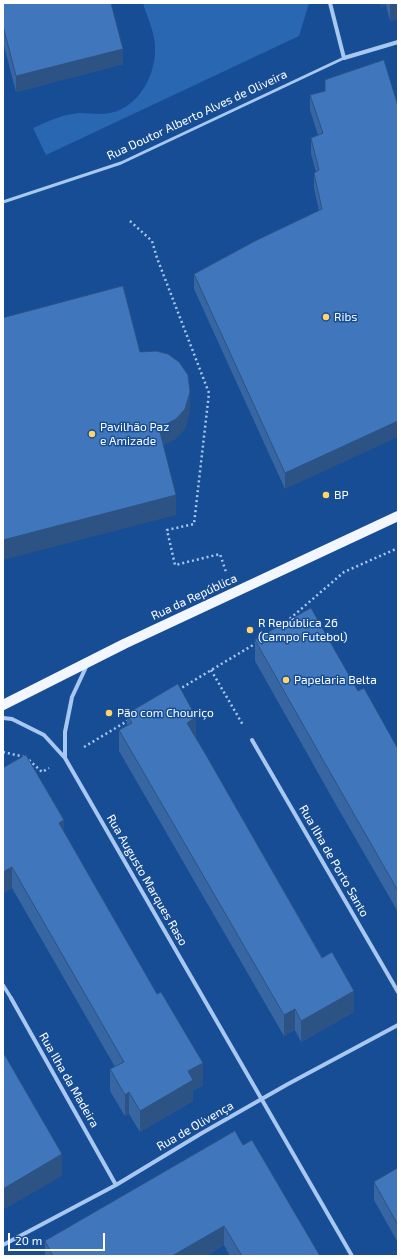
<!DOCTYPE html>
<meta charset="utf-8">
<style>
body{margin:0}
#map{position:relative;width:401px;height:1259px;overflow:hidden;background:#174d95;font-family:"Exo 2",sans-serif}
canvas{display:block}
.frame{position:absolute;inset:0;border:4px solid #fff;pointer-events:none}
.scale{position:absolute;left:8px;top:1233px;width:97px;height:18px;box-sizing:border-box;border:2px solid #fff;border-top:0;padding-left:5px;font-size:12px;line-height:14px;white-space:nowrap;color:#fff;-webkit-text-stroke:3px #174d95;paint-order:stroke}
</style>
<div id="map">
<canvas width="401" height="1259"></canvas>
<div class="frame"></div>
<div class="scale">20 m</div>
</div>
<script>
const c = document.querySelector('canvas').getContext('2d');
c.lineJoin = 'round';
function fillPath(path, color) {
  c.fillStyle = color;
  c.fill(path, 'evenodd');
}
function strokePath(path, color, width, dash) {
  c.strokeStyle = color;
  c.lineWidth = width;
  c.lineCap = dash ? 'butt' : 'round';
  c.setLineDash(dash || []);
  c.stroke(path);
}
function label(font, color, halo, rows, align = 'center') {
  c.font = font + ' "Exo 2",sans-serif';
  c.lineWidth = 3;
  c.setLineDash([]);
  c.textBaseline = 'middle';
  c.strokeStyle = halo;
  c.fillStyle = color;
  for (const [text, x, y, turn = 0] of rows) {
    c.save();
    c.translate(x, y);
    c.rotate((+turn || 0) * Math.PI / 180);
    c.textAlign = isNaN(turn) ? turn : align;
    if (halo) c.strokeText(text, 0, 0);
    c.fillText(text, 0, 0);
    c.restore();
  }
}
const green = new Path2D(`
 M 143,3 L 309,3 L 299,36 L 46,155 L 33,128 C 49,121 63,114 80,113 C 90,113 100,115 110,113 C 142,107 160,67 154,38 C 152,26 146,14 143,3 Z`);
const path = new Path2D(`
 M 130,221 L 152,241 L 157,258 L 209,393 L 194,524 L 167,530 L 175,565 L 220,554 L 226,572
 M 286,622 L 344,572 L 398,548
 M 211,670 L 243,725
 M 178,690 L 258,642
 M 84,747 L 129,720
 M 3,752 L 25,757
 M 29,760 L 42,772 L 49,768`);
const service = new Path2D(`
 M 3,202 L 121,163 L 344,58`);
const pedestrian = new Path2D(`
 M 3,985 L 11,998`);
const minor = new Path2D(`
 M 330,3 L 344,58 L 398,42
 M 87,665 L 72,697 L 65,732 L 65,758 L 352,1256
 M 3,718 L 12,719 L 44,735 L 65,758
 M 252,740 L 398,992
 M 11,998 L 116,1185
 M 3,1245 L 116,1185 L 202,1133 L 288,1084 L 398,1025`);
const primary = new Path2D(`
 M 3,705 L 124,644 L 398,516`);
const wall = new Path2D(`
 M 3,3 L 123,64 L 16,92 L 3,42 Z
 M 380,3 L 398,3 L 398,19 L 390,21 L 386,5 L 381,7 Z
 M 384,60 L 285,489 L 194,289 L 194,274 L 319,211 L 314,188 L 314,173 L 316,172 L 311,154 L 311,138 L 318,135 L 310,110 L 310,95 L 325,91 Z
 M 255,640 L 358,691 L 398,749 L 398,912 L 335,803 L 255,661 Z
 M 127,714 L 196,739 L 354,1012 L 301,1042 L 295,1030 L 284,1036 L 119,751 L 119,730 L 127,726 Z
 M 3,768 L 64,832 L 203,1085 L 193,1090 L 193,1101 L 140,1132 L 129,1114 L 125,1116 L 110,1091 L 110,1069 L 115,1067 L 12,888 L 3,893 Z
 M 243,1145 L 320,1256 L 230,1256 L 224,1245 L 206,1256 L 45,1256 L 45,1241 Z
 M 398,1168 L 398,1243 L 374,1200 L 374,1182 Z`);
const shadedWall = new Path2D(`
 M 381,3 L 386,3 L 386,5 L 381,7 Z
 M 390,3 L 398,3 L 398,19 L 390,21 Z
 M 123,49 L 123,64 L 16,92 L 16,76 Z
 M 190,392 L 190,412 L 185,429 L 176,439 L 159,448 L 159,428 Z
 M 398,421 L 398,437 L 285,489 L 285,473 Z
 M 176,495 L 176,515 L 3,560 L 3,540 Z
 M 196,717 L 196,739 L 187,723 Z
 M 64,820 L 64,841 L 59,823 Z
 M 12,867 L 12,888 L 3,893 L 3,872 Z
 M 354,991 L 354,1012 L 301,1042 L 301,1021 Z
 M 295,1009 L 295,1030 L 284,1036 L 284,1015 Z
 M 203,1063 L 203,1085 L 193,1090 L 193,1101 L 140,1132 L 140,1111 L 188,1071 Z
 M 129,1092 L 129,1114 L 125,1116 L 125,1095 Z
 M 62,1154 L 62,1176 L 3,1210 L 3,1189 Z
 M 224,1226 L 224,1245 L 206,1256 L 172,1256 Z`);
const building = new Path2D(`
 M 3,3 L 111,3 L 123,49 L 16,76 L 3,26 Z
 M 384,60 L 398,106 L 398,421 L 285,473 L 194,274 L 255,241 L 322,209 L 314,173 L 319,170 L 311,138 L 323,133 L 310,95 L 325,91 L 325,80 Z
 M 123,286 L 140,352 L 156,351 L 168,354 L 179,362 L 188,375 L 190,392 L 185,409 L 176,419 L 159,428 L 176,495 L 3,540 L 3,318 Z
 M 311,608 L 358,691 L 364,688 L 398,749 L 398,891 L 335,781 L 255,640 Z
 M 178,684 L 196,717 L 187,723 L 206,755 L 322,958 L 332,952 L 354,991 L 301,1021 L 295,1009 L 284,1015 L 119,730 L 132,723 L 127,714 Z
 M 26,755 L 64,820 L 59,823 L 157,994 L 161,992 L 203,1063 L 188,1071 L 193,1080 L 140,1111 L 129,1092 L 125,1095 L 110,1069 L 124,1062 L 12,867 L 3,872 L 3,768 Z
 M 3,1052 L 62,1154 L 3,1189 Z
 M 235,1131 L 243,1145 L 252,1140 L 320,1256 L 242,1256 L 224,1226 L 172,1256 L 52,1256 L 53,1256 L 45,1241 Z
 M 398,1168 L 398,1225 L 374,1182 Z`);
const markers = [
 [326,317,4,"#ffd568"],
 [92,434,4,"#ffd568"],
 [326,495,4,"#ffd568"],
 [250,630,4,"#ffd568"],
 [286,680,4,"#ffd568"],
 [109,713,4,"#ffd568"]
];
const streetNames = [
 ["Rua Doutor Alberto Alves de Oliveira",197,115,-25],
 ["Rua da República",194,597,-25],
 ["Rua Ilha de Porto Santo",334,861,60],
 ["Rua Augusto Marques Raso",147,880,60],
 ["Rua Ilha da Madeira",69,1080,60],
 ["Rua de Olivença",195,1126,-30]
];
const poiNames = [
 ["Ribs",334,317],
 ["Pavilhão Paz",100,427],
 ["e Amizade",100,441],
 ["BP",334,495],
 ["R República 26",258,623],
 ["(Campo Futebol)",258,637],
 ["Papelaria Belta",294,680],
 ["Pão com Chouriço",117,713]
];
fillPath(green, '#2a67b3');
strokePath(path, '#a8c8f1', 2.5, [2, 3]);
strokePath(service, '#a8c8f1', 3);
strokePath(pedestrian, '#a8c8f1', 3.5);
strokePath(minor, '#a8c8f1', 4);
strokePath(primary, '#f2f7ff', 10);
fillPath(wall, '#3766a2');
fillPath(shadedWall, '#2d5384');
fillPath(building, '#4077bc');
strokePath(building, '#2d5384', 1);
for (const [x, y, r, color] of markers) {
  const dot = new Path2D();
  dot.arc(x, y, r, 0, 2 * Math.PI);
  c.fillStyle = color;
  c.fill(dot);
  strokePath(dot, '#174d95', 1.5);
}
label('12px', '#fff', '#174d95', streetNames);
label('12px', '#fff', '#174d95', poiNames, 'left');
</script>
